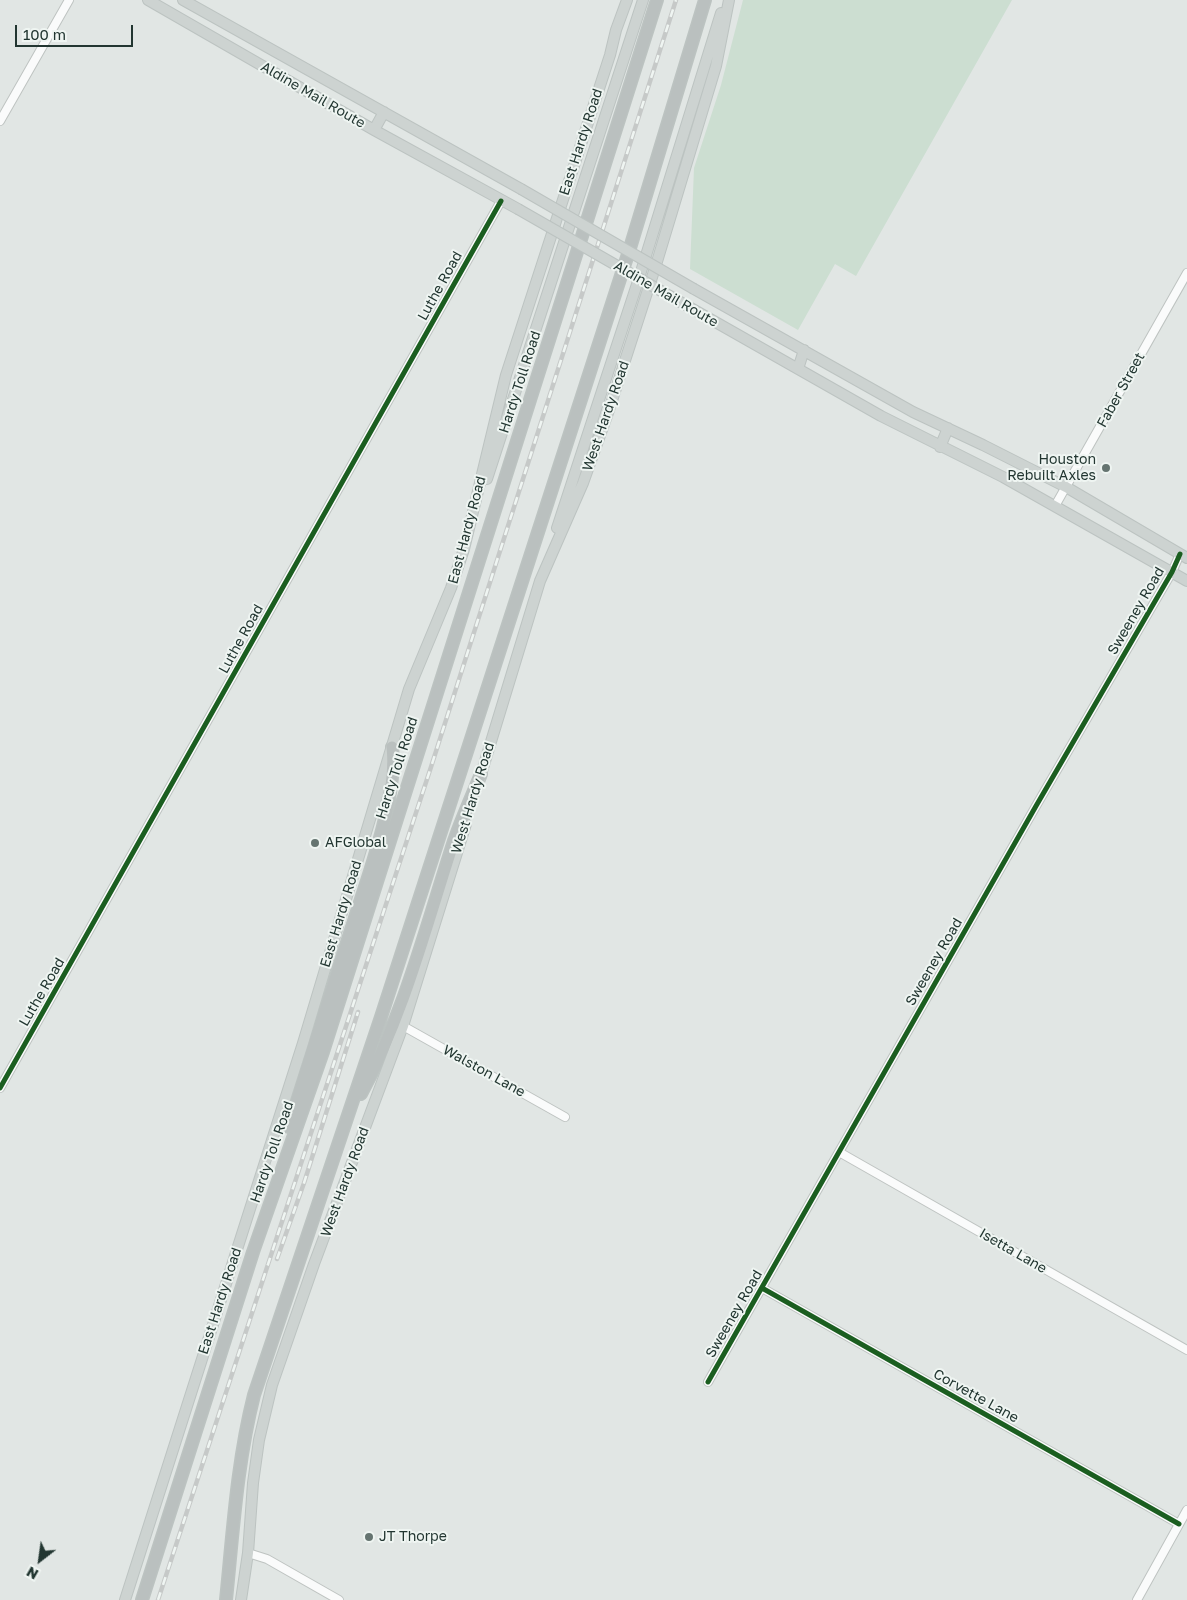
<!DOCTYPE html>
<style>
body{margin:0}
#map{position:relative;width:1187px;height:1600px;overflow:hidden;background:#e1e6e4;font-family:"Golos Text",sans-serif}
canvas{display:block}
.north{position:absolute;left:15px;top:1535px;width:50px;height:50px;-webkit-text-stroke:4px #eff5f2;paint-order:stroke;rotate:210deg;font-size:14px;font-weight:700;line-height:20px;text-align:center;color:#223631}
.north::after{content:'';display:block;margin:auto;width:18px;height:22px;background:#223631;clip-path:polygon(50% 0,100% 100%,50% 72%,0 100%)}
.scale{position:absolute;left:15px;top:25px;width:118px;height:22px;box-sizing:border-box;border:2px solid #223631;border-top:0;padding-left:6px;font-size:15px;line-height:18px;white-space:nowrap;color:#223631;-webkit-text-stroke:4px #eff5f2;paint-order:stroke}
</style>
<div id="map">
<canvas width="1187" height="1600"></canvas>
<div class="north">N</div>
<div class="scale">100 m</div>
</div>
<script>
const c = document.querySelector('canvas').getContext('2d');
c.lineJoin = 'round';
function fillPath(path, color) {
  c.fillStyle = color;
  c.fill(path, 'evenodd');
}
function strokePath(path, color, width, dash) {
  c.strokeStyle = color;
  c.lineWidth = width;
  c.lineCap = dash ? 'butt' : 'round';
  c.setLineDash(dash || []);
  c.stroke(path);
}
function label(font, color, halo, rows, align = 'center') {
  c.font = font + ' "Golos Text",sans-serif';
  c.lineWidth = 4;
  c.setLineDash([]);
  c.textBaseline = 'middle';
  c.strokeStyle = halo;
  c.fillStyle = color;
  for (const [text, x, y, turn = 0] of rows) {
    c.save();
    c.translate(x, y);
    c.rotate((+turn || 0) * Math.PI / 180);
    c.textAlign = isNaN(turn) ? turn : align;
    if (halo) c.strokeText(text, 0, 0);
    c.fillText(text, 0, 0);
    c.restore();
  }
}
const green = new Path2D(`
 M 743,0 L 1012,0 L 856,276 L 835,264 L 798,330 L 690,269 L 694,168 L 721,85 Z`);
const minor = new Path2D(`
 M 0,121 L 69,0
 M 1055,506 L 1187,273
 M 403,1026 L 565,1117
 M 0,1088 L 501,201
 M 839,1152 L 1187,1350
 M 762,1288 L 1179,1524
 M 708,1382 L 1036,806 L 1172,572 L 1180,554
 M 248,1553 L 267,1559 L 339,1600
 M 1137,1600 L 1187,1510`);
const major = new Path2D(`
 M 148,0 L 374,130 L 518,209
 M 183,0 L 521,189
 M 374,130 L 384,112
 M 694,289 L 913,412 L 983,445 L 1066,487 L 1187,558
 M 689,307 L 881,416 L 1003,477 L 1187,581
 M 798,369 L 804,350
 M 940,447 L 948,428
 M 487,479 L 643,0
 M 557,528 L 639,278 L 721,13
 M 479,781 L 540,581 L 583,483 L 608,413 L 656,265 L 716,66 L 729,0
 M 125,1600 L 303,1043 L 409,689 L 451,588 L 464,549 L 506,375 L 610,55 L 616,30 L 627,0
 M 241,1600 L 248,1553 L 253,1483 L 259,1440 L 272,1385 L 314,1264 L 403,1026 L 466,824`);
const highway = new Path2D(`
 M 361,1094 C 404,1015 426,927 454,841 C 462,818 472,796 481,774
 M 289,1127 C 309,1058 332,989 354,921 C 369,873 398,797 392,747
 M 142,1600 L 253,1252 L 323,1052 L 657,0
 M 226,1600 C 233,1531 237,1462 254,1395 L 381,1017 L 630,248 L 705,0`);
const rail = new Path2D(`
 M 277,1259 L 304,1183 L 358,1012
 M 158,1600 L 431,767 L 676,0`);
const majorBridge = new Path2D(`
 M 521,189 L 694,289
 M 518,209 L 689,307`);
const cycleway = new Path2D(`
 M 0,1088 L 501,201
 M 762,1288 L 1179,1524
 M 708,1382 L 1036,806 L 1172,572 L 1180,554`);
const markers = [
 [1106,468,5,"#657470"],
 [315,843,5,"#657470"],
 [369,1537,5,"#657470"]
];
const streetNames = [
 ["Aldine Mail Route",313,95,30],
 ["East Hardy Road",581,142,-72],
 ["Luthe Road",440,286,-61],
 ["Aldine Mail Route",666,294,30],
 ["Hardy Toll Road",520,382,-72],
 ["Faber Street",1121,390,-61],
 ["West Hardy Road",606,416,-71],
 ["East Hardy Road",467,530,-75],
 ["Sweeney Road",1136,611,-60],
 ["Luthe Road",241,639,-61],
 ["Hardy Toll Road",397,768,-72],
 ["West Hardy Road",473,798,-73],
 ["East Hardy Road",341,914,-73],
 ["Sweeney Road",934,962,-60],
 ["Luthe Road",42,992,-60],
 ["Walston Lane",484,1071,29],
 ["Hardy Toll Road",272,1152,-71],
 ["West Hardy Road",345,1182,-70],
 ["Isetta Lane",1013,1251,30],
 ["East Hardy Road",220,1301,-72],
 ["Sweeney Road",734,1314,-60],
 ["Corvette Lane",976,1396,29]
];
const poiNames = [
 ["Houston",1096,460,"right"],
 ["Rebuilt Axles",1096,476,"right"],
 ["AFGlobal",325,843],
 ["JT Thorpe",379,1537]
];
fillPath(green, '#ccded1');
strokePath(minor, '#bec3c1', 10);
strokePath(major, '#bcc3c1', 12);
strokePath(highway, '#bcc3c1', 14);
strokePath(minor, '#fafbfb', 8);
strokePath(major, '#cdd3d1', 10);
strokePath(highway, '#bac0bf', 11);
strokePath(rail, '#c6c9c8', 4.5);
strokePath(rail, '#eff5f2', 2.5, [8]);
strokePath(majorBridge, '#bcc3c1', 12, []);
strokePath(majorBridge, '#cdd3d1', 10);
strokePath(cycleway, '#1b5e20', 5);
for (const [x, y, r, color] of markers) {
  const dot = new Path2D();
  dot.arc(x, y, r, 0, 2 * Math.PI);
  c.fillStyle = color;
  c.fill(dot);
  strokePath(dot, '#eff5f2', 2);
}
label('14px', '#223631', '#eff5f2', streetNames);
label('14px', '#223631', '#eff5f2', poiNames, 'left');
</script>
